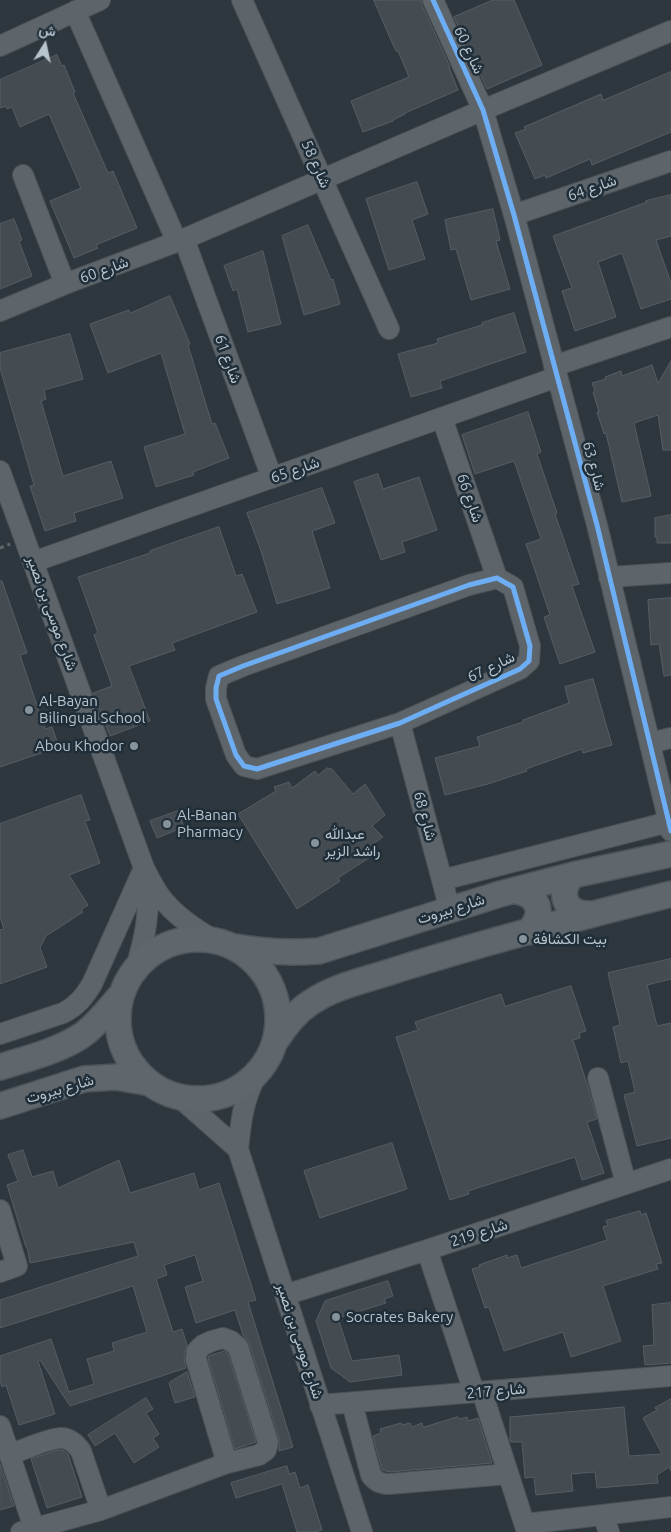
<!DOCTYPE html>
<meta charset="utf-8">
<style>
body{margin:0}
#map{position:relative;width:671px;height:1532px;overflow:hidden;background:#2d373d;font-family:Ubuntu,Vazirmatn,sans-serif}
canvas{display:block}
.north{position:absolute;left:20px;top:20px;width:50px;height:50px;-webkit-text-stroke:4px #1f2e39;paint-order:stroke;rotate:10deg;font-size:14px;font-weight:700;line-height:20px;text-align:center;color:#b8c4cd}
.north::after{content:'';display:block;margin:auto;width:18px;height:22px;background:#b8c4cd;clip-path:polygon(50% 0,100% 100%,50% 72%,0 100%)}
</style>
<div id="map">
<canvas width="671" height="1532"></canvas>
<div class="north">ش</div>
</div>
<script>
const c = document.querySelector('canvas').getContext('2d');
c.lineJoin = 'round';
function fillPath(path, color) {
  c.fillStyle = color;
  c.fill(path, 'evenodd');
}
function strokePath(path, color, width, dash) {
  c.strokeStyle = color;
  c.lineWidth = width;
  c.lineCap = dash ? 'butt' : 'round';
  c.setLineDash(dash || []);
  c.stroke(path);
}
function label(font, color, halo, rows, align = 'center') {
  c.font = font + ' Ubuntu,Vazirmatn,sans-serif';
  c.lineWidth = 5;
  c.setLineDash([]);
  c.textBaseline = 'middle';
  c.strokeStyle = halo;
  c.fillStyle = color;
  for (const [text, x, y, turn = 0] of rows) {
    c.save();
    c.translate(x, y);
    c.rotate((+turn || 0) * Math.PI / 180);
    c.textAlign = isNaN(turn) ? turn : align;
    if (halo) c.strokeText(text, 0, 0);
    c.fillText(text, 0, 0);
    c.restore();
  }
}
const building = new Path2D(`
 M 374,0 L 421,0 L 422,5 L 450,67 L 449,67 L 458,90 L 405,113 L 405,114 L 393,120 L 393,121 L 363,132 L 351,101 L 409,77 L 398,51 L 396,51 L 390,38 Z
 M 493,0 L 514,0 L 542,65 L 487,89 L 454,17 Z
 M 57,55 L 62,66 L 64,65 L 75,92 L 73,93 L 108,173 L 113,171 L 137,228 L 96,245 L 98,248 L 74,258 L 50,201 L 81,188 L 49,114 L 20,127 L 12,107 L 7,109 L 6,106 L 0,108 L 0,80 Z
 M 671,72 L 671,132 L 592,165 L 590,159 L 546,178 L 545,175 L 535,179 L 515,133 L 526,129 L 524,127 L 601,94 L 603,100 Z
 M 417,182 L 428,214 L 412,220 L 425,259 L 389,270 L 366,199 Z
 M 671,195 L 671,236 L 656,240 L 671,283 L 671,299 L 641,309 L 622,253 L 598,262 L 616,317 L 575,331 L 562,291 L 572,288 L 553,236 L 647,202 L 646,201 Z
 M 493,209 L 500,240 L 496,241 L 510,289 L 471,300 L 456,249 L 451,250 L 445,220 Z
 M 14,219 L 22,240 L 19,241 L 32,276 L 0,289 L 0,224 Z
 M 308,225 L 331,280 L 333,279 L 340,304 L 304,315 L 282,236 Z
 M 263,251 L 281,324 L 248,332 L 237,289 L 233,291 L 224,266 Z
 M 170,296 L 190,344 L 188,345 L 212,424 L 215,423 L 229,458 L 193,472 L 194,475 L 156,487 L 144,447 L 185,434 L 161,353 L 108,373 L 90,324 L 129,310 L 130,313 Z
 M 514,313 L 526,352 L 440,381 L 442,388 L 411,397 L 398,354 L 438,343 L 437,339 L 482,325 L 482,323 Z
 M 70,334 L 83,379 L 44,390 L 46,399 L 41,401 L 63,476 L 111,461 L 123,498 L 74,513 L 76,521 L 45,531 L 30,486 L 34,485 L 0,368 L 0,353 Z
 M 671,361 L 671,450 L 663,450 L 658,415 L 634,423 L 651,496 L 622,502 L 606,433 L 604,434 L 597,412 L 599,412 L 593,392 L 595,391 L 592,383 L 606,379 L 605,377 L 621,371 L 622,376 L 652,365 L 658,383 Z
 M 528,412 L 541,452 L 537,454 L 557,513 L 555,514 L 579,584 L 572,586 L 595,652 L 560,664 L 544,617 L 550,615 L 526,544 L 541,539 L 514,461 L 475,474 L 462,435 Z
 M 378,474 L 383,489 L 419,477 L 437,530 L 402,542 L 405,552 L 381,560 L 354,482 Z
 M 322,488 L 335,523 L 312,531 L 330,588 L 277,604 L 261,551 L 247,513 Z
 M 671,515 L 671,543 L 657,543 L 657,537 L 655,537 L 655,518 Z
 M 219,527 L 236,576 L 242,574 L 257,612 L 172,643 L 175,650 L 129,666 L 150,721 L 110,736 L 93,693 L 112,686 L 94,635 L 98,633 L 78,577 L 150,553 L 150,551 Z
 M 0,581 L 2,581 L 27,653 L 20,655 L 45,729 L 52,727 L 59,747 L 0,767 Z
 M 671,598 L 671,675 L 664,676 L 659,644 L 651,645 L 648,600 Z
 M 593,679 L 612,745 L 583,753 L 582,749 L 526,769 L 527,771 L 488,784 L 445,795 L 435,758 L 480,746 L 477,737 L 523,722 L 523,720 L 569,703 L 565,687 Z
 M 327,768 L 332,769 L 353,794 L 365,784 L 385,815 L 372,826 L 383,837 L 365,849 L 372,856 L 338,878 L 340,881 L 297,909 L 238,814 L 276,791 L 274,787 L 289,782 L 292,788 L 315,771 L 318,775 Z
 M 81,795 L 90,820 L 85,821 L 100,863 L 69,875 L 88,905 L 81,910 L 83,912 L 46,936 L 40,948 L 47,967 L 0,984 L 0,930 L 4,929 L 0,917 L 0,824 Z
 M 178,811 L 184,827 L 157,838 L 150,821 Z
 M 671,959 L 671,979 L 647,985 L 657,1026 L 671,1023 L 671,1138 L 637,1146 L 624,1095 L 635,1092 L 628,1061 L 621,1063 L 613,1027 L 620,1025 L 608,973 Z
 M 571,986 L 586,1031 L 579,1033 L 580,1038 L 573,1040 L 587,1084 L 597,1119 L 587,1122 L 604,1173 L 582,1180 L 575,1157 L 468,1191 L 469,1194 L 450,1200 L 396,1037 L 418,1030 L 415,1022 L 501,994 L 505,1006 Z
 M 392,1143 L 407,1189 L 320,1218 L 304,1171 Z
 M 23,1150 L 32,1177 L 53,1171 L 58,1188 L 119,1160 L 130,1193 L 194,1173 L 199,1190 L 219,1183 L 256,1300 L 248,1302 L 293,1447 L 279,1451 L 279,1438 L 249,1343 L 243,1335 L 235,1310 L 196,1323 L 185,1287 L 203,1281 L 195,1255 L 164,1265 L 167,1275 L 156,1279 L 173,1332 L 182,1329 L 187,1345 L 184,1358 L 186,1368 L 70,1406 L 40,1360 L 38,1361 L 55,1414 L 19,1425 L 6,1385 L 2,1387 L 0,1380 L 0,1356 L 51,1339 L 69,1392 L 94,1384 L 87,1359 L 114,1351 L 112,1343 L 147,1332 L 133,1286 L 0,1328 L 0,1300 L 138,1256 L 134,1242 L 30,1263 L 27,1247 L 26,1247 L 7,1185 L 18,1181 L 8,1155 Z
 M 640,1211 L 641,1215 L 646,1213 L 662,1263 L 656,1264 L 658,1269 L 603,1286 L 621,1341 L 571,1357 L 563,1332 L 504,1351 L 489,1307 L 485,1308 L 472,1269 L 480,1267 L 479,1265 L 507,1255 L 507,1258 L 517,1255 L 521,1268 L 607,1240 L 603,1227 L 608,1225 L 606,1221 Z
 M 388,1281 L 393,1296 L 384,1299 L 386,1303 L 338,1318 L 352,1361 L 399,1355 L 402,1375 L 350,1382 L 331,1368 L 316,1321 L 325,1301 Z
 M 671,1303 L 671,1363 L 645,1365 L 643,1346 L 654,1345 L 652,1305 Z
 M 225,1351 L 228,1354 L 256,1442 L 235,1449 L 208,1358 L 209,1356 Z
 M 187,1372 L 195,1397 L 175,1403 L 169,1383 Z
 M 146,1398 L 153,1409 L 146,1413 L 159,1434 L 153,1438 L 159,1447 L 134,1463 L 115,1433 L 95,1446 L 88,1435 Z
 M 671,1399 L 671,1471 L 669,1467 L 657,1475 L 658,1483 L 597,1488 L 595,1472 L 571,1474 L 573,1491 L 536,1495 L 534,1477 L 525,1478 L 522,1442 L 511,1442 L 510,1441 L 510,1417 L 624,1407 L 629,1456 L 662,1454 L 643,1418 L 657,1410 L 655,1408 Z
 M 458,1417 L 459,1419 L 467,1417 L 468,1421 L 478,1418 L 492,1463 L 389,1472 L 382,1470 L 373,1436 L 381,1433 L 380,1429 L 401,1423 L 402,1425 L 410,1423 L 412,1427 L 422,1423 L 423,1427 Z
 M 58,1450 L 63,1450 L 68,1454 L 82,1497 L 47,1508 L 31,1459 Z
 M 0,1464 L 14,1506 L 0,1510 Z
 M 287,1466 L 289,1474 L 295,1472 L 300,1488 L 308,1485 L 322,1530 L 314,1532 L 297,1532 L 282,1484 L 236,1498 L 231,1483 Z`);
const path = new Path2D(`
 M 0,548 L 10,544`);
const minor = new Path2D(`
 M 242,0 L 389,329
 M 433,0 L 483,110 L 514,215 L 597,525 L 671,831
 M 75,11 L 177,242
 M 0,46 L 100,0
 M 23,175 L 65,284
 M 514,215 L 671,161
 M 184,239 L 272,478
 M 0,311 L 65,284 L 184,239 L 483,110 L 671,31
 M 554,366 L 671,327
 M 442,418 L 497,578
 M 0,471 L 144,868 C 149,878 154,888 160,896 C 174,915 194,928 214,940
 M 33,562 L 557,377
 M 609,577 L 671,573
 M 497,578 L 513,587 L 530,646 L 529,661 L 520,669 L 400,723 L 257,769 L 244,766 L 236,755 L 216,699 L 216,688 L 219,676 L 243,666 L 469,585 Z
 M 400,723 L 450,910
 M 650,743 L 671,738
 M 442,880 L 669,822
 M 135,970 C 145,939 151,910 146,878
 M 0,1034 L 63,1013 C 77,1006 84,997 92,984 L 144,868
 M 257,1074 C 243,1101 241,1120 238,1149 L 362,1532
 M 598,1078 L 626,1184
 M 178,1096 L 238,1149
 M 0,1210 L 17,1266 L 0,1272
 M 427,1250 L 474,1392
 M 285,1295 L 427,1250 L 671,1169
 M 482,1392 L 527,1532
 M 352,1403 L 371,1475 C 376,1482 381,1484 389,1484 L 508,1474
 M 320,1405 L 671,1376
 M 0,1426 L 34,1528
 M 11,1454 C 23,1450 49,1438 61,1438 C 70,1438 76,1444 81,1451 L 101,1510
 M 603,1515 L 609,1532
 M 525,1524 L 671,1507
 M 21,1532 L 101,1510 L 227,1463 L 259,1455 L 266,1450 L 268,1442 L 238,1347 L 231,1341 L 223,1338 L 212,1341 L 203,1345 L 197,1351 L 196,1359 L 227,1463`);
const major = new Path2D(`
 M 573,875 C 556,893 566,915 590,914
 M 516,891 C 540,895 545,915 528,932
 M118 1019a80 80 0 1 1 160 0a80 80 0 1 1-160 0Z
 M 236,947 C 264,952 291,953 319,951 L 500,894 L 573,875 L 671,854
 M 277,1039 C 286,1025 296,1012 310,1003 C 336,985 370,979 399,969 C 488,941 580,917 671,894
 M 0,1067 C 26,1059 58,1051 81,1036 C 97,1025 109,1008 122,994
 M 0,1106 L 84,1079 L 116,1077 L 150,1083`);
const cycleway = new Path2D(`
 M 433,0 L 483,110 L 514,215 L 597,525 L 671,831
 M 497,578 L 513,587 L 530,646 L 529,661 L 520,669 L 400,723 L 257,769 L 244,766 L 236,755 L 216,699 L 216,688 L 219,676 L 243,666 L 469,585 Z`);
const markers = [
 [29,710,5,"#87939b"],
 [134,746,5,"#87939b"],
 [167,824,5,"#87939b"],
 [315,843,5,"#87939b"],
 [523,939,5,"#87939b"],
 [336,1317,5,"#87939b"]
];
const streetNames = [
 ["شارع 60",469,50,65],
 ["شارع 58",316,164,66],
 ["شارع 64",592,188,-19],
 ["شارع 60",104,270,-20],
 ["شارع 61",228,359,70],
 ["شارع 63",594,466,75],
 ["شارع 65",295,470,-19],
 ["شارع 66",470,498,71],
 ["شارع موسى بن نصير",52,613,70],
 ["شارع 67",491,667,-26],
 ["شارع 68",425,816,75],
 ["شارع بيروت",451,909,-17],
 ["شارع بيروت",60,1089,-16],
 ["شارع 219",479,1233,-18],
 ["شارع موسى بن نصير",300,1341,72],
 ["شارع 217",496,1391,-5]
];
const poiNames = [
 ["Al-Bayan",39,701],
 ["Bilingual School",39,718],
 ["Abou Khodor",124,746,"right"],
 ["Al-Banan",177,815],
 ["Pharmacy",177,832],
 ["عبدالله",325,834],
 ["راشد الزير",325,851],
 ["بيت الكشافة",533,939],
 ["Socrates Bakery",346,1317]
];
fillPath(building, '#444c51');
strokePath(building, '#555e65', 1);
strokePath(minor, '#4c5357', 22);
strokePath(major, '#4b545a', 28);
strokePath(path, '#60696d', 3, [4, 4]);
strokePath(minor, '#5d656b', 20);
strokePath(major, '#5f676c', 25);
strokePath(cycleway, '#6dadf4', 5);
for (const [x, y, r, color] of markers) {
  const dot = new Path2D();
  dot.arc(x, y, r, 0, 2 * Math.PI);
  c.fillStyle = color;
  c.fill(dot);
  strokePath(dot, '#1f2e39', 2);
}
label('15px', '#b8c4cd', '#1f2e39', streetNames);
label('15px', '#b8c4cd', '#1f2e39', poiNames, 'left');
</script>
